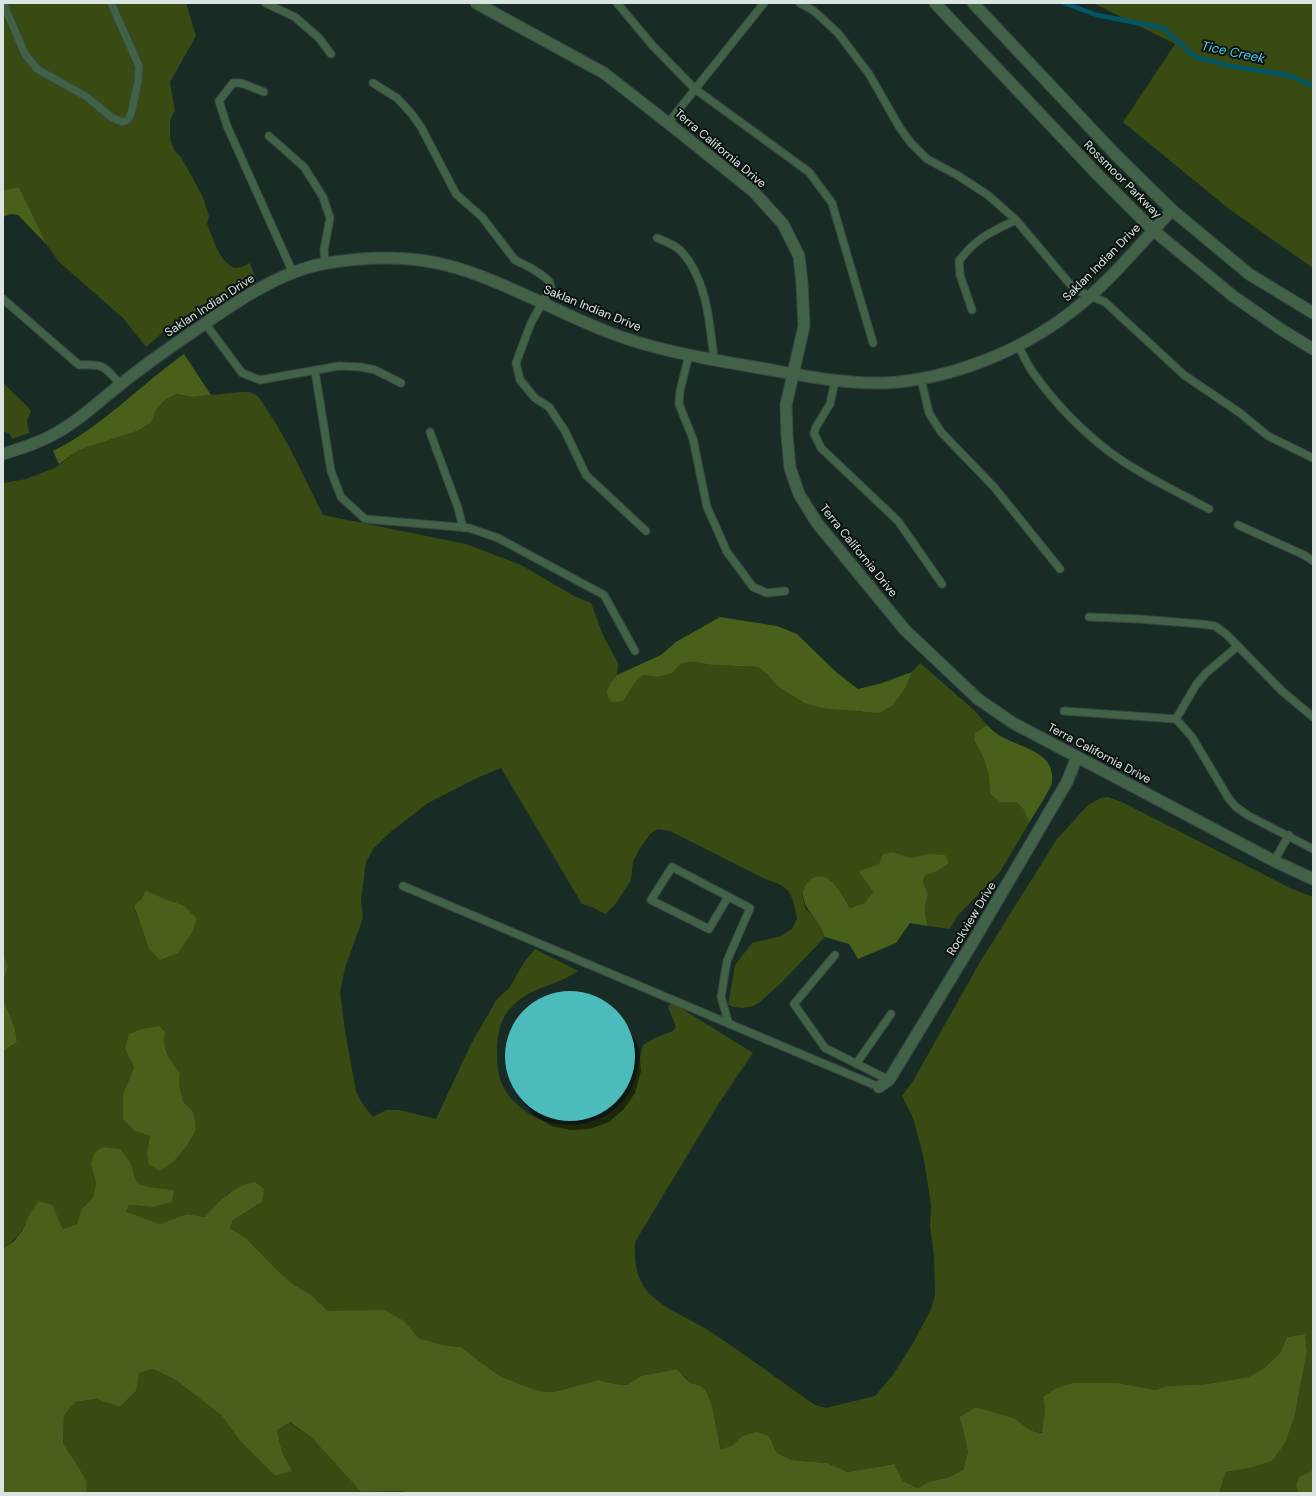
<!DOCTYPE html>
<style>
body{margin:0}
#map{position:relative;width:1316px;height:1496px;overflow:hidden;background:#192b25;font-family:"DM Sans",sans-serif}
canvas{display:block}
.frame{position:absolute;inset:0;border:4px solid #dae5e1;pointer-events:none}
</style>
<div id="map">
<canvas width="1316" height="1496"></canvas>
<div class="frame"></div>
</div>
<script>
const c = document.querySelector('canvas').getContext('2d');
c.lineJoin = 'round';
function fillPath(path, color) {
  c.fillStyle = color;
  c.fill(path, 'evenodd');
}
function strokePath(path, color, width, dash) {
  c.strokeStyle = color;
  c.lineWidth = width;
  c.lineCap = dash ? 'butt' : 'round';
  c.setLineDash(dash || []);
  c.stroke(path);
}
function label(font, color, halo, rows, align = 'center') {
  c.font = font + ' "DM Sans",sans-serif';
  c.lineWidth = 4;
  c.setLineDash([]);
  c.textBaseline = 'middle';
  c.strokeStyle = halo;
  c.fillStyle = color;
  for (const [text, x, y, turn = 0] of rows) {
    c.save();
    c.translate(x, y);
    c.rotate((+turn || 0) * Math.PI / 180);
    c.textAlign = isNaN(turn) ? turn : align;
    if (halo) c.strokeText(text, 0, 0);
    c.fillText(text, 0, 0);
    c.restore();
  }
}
const green = new Path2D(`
 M 3,3 L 186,3 L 196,36 L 170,82 L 175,111 L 170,120 L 170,139 L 174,150 L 181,157 L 202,195 L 209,216 L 207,224 L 217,249 L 223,259 L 227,263 L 234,268 L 242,267 L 250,263 L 255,277 L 169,327 L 146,347 L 123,318 L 59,262 L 47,245 L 19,187 L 3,190 Z
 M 1093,3 L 1313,3 L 1313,268 L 1229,209 L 1123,122 L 1175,44 Z
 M 3,383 L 26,405 L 31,411 L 27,421 L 29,433 L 12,439 L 10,434 L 3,431 Z
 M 241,392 L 250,392 L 258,396 L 278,427 L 294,456 L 323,515 L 466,544 L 521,565 L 576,597 L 591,603 L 603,635 L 618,663 L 617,675 L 611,682 L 630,690 L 635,680 L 643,675 L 658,677 L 671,674 L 682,663 L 695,662 L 712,665 L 758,667 L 768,675 L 777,686 L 804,703 L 862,712 L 906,687 L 912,672 L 920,663 L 974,710 L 987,725 L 975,733 L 974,740 L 983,757 L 989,776 L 990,794 L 1000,802 L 1016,802 L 1024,810 L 1029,823 L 1000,872 L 970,903 L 958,915 L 950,929 L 928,926 L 925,915 L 925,906 L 928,895 L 923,881 L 925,876 L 937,871 L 927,854 L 911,858 L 894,852 L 880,864 L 860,871 L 873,892 L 866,903 L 850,908 L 841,893 L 802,895 L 805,908 L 816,919 L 825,937 L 782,982 L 760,1002 L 753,1006 L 743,1008 L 734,1007 L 728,1005 L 735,965 L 752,943 L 781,936 L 792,929 L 797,919 C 793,896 791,886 767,880 L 670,831 L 658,829 L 651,833 L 642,845 L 633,861 L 631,880 L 614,906 L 605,914 L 592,907 L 582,904 L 501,768 L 477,778 L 428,803 L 388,834 L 374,848 L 366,862 L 361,900 L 363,918 L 345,968 L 340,992 L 345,1031 L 356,1091 L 362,1103 L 373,1117 L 386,1110 L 399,1110 L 436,1119 L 471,1044 L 497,999 L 509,988 L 525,961 L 535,949 L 578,971 C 562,983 540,986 523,997 C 518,1000 512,1007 508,1011 C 499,1022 497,1039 497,1052 C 497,1063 498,1074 502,1084 C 505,1092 511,1099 517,1104 C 548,1136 607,1131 630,1091 C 638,1077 638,1061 643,1045 L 655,1038 L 673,1031 L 676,1027 L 668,1007 L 671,1004 L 676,1005 L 753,1053 L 719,1103 L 635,1242 C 634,1259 636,1278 647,1291 C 660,1307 690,1319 708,1330 C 745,1354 780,1381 815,1405 L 826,1408 L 875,1396 L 892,1376 L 912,1345 L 931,1309 L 935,1295 L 934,1257 L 930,1226 L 931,1205 L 928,1185 L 923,1155 L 913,1118 L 902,1096 L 913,1081 L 980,962 L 1057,839 L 1088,805 L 1101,798 L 1108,797 L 1124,803 L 1290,888 L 1313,897 L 1313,1470 L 1299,1477 L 1296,1485 L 1298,1493 L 1219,1493 L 1226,1472 L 1250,1468 L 1295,1415 L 1307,1351 L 1305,1334 L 1287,1337 L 1280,1353 L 1263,1369 L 1248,1377 L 1207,1384 L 1167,1386 L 1156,1390 L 1118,1383 L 1072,1383 L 1043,1397 L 1045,1410 L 1043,1433 L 1032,1431 L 1014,1418 L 976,1407 L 959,1417 L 963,1429 L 968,1453 L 963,1470 L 947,1478 L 928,1482 L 918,1488 L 903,1481 L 893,1464 L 848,1472 L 827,1463 L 792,1460 L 777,1453 L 769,1436 L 742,1436 L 731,1446 L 721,1449 L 717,1434 L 715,1419 L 702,1387 L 690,1382 L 677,1369 L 641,1376 L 627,1385 L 615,1384 L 598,1380 L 554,1392 L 540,1391 L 522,1385 L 500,1376 L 482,1363 L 461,1347 L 442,1345 L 419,1338 L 404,1321 L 361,1311 L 328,1311 L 310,1294 L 294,1285 L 277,1270 L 247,1239 L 230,1228 L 233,1220 L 262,1202 L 229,1192 L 205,1217 L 187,1214 L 160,1225 L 125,1212 L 129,1205 L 153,1207 L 173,1190 L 149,1187 L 136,1183 L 134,1172 L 91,1165 L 96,1183 L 93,1197 L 81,1210 L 77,1224 L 63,1229 L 57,1217 L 30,1213 C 22,1232 19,1236 3,1249 L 3,1051 L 17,1042 L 15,1028 L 4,1001 L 4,979 L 8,967 L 3,953 L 3,483 L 26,479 L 55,468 L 79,450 L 137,431 L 151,423 L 156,410 L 165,400 L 177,394 L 192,397 ZM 146,890 L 165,899 L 183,905 L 149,949 L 134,907 L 141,899 ZM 165,1032 C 162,1051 170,1059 180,1073 L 179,1084 L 183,1101 L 194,1113 L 196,1130 L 187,1146 L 175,1160 L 147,1151 L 150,1136 L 135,1131 L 127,1083 L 134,1067 L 125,1049 Z
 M 153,1369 L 176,1380 L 222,1416 L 239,1440 L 275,1476 L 291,1471 L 282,1452 L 277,1430 L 289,1422 L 312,1438 L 361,1492 L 403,1491 L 406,1493 L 87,1493 L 85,1480 L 74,1460 L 63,1445 L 64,1416 L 75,1402 L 96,1399 L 120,1407 L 136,1391 L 138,1373 Z`);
const forest = new Path2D(`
 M 19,187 L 47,245 L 18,215 L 11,214 L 3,217 L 3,190 Z
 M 184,354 L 211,395 L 192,397 L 177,394 L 165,400 L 156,410 L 151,423 L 137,431 L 79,450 L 59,464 L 53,451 C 102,427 140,385 184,354 Z
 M 720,617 L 777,626 L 797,634 L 836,672 L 858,689 L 879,684 L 912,672 L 906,687 L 892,706 L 879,713 L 822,708 L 804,703 L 777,686 L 768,675 L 758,667 L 712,665 L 695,662 L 682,663 L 671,674 L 658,677 L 643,675 C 633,681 630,692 623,701 L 612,702 L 608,697 L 607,691 L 611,682 L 617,675 L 661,655 L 676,642 Z
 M 987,725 C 992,730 997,735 1004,738 C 1023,748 1056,753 1052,782 C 1051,789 1034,815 1029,823 L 1024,810 L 1016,802 L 1000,802 L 990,794 L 989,776 L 983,757 L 974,740 L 975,733 Z
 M 894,852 L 911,858 L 927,854 L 945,855 L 949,863 L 937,871 L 925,876 L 923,881 L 928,895 L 925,906 L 925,915 L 928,926 L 910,923 L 896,943 L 858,959 L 849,944 L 825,937 C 822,931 820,925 816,920 C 811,912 804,907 803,896 C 802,891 806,883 810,880 C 828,866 842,895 850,908 L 865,903 L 873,892 L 859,871 L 879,864 L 883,854 Z
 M 146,890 L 165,899 L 183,905 L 197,919 L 191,934 L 178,953 L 160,960 L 149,949 L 134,906 L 141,899 Z
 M 3,953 L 8,967 L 4,979 L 4,1001 L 15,1028 L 17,1042 L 3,1051 Z
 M 159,1026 L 165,1032 C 162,1051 170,1059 180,1073 L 179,1084 L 183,1101 L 194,1113 L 196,1130 L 187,1146 L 175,1160 L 160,1171 L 149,1165 L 147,1151 L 150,1136 L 135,1131 L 123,1119 L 123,1094 L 134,1067 L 125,1049 L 129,1034 L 142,1029 Z
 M 102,1147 L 120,1149 L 130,1162 L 137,1183 L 149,1187 L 174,1190 L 172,1202 L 153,1207 L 129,1205 L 126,1212 L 160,1224 L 187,1214 L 205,1217 C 221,1200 231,1187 255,1182 L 264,1189 L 262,1202 L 233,1220 L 230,1228 L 247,1239 L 277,1270 L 294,1285 L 310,1294 L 328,1311 L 385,1310 L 404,1321 L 419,1338 L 442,1345 L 461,1347 L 482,1363 L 500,1376 L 522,1385 L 540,1391 L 554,1392 L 598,1380 L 615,1384 L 627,1385 L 641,1376 L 677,1369 C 681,1373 685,1379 690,1382 C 693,1384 698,1384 702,1387 C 714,1396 716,1434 721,1449 L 731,1446 L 742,1436 L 757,1432 L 769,1436 L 777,1453 L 792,1460 L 827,1463 L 848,1472 L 894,1464 L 903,1481 L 918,1488 L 928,1482 L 947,1478 L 963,1470 L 968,1453 L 963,1429 L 959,1417 L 976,1407 L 1014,1418 L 1032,1431 L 1042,1433 L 1045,1410 L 1043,1397 L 1055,1389 L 1072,1383 L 1118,1383 L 1156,1390 L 1167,1386 L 1207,1384 L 1248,1377 L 1263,1369 L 1280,1353 L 1287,1337 L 1305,1334 L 1307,1351 L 1295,1415 L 1285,1443 L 1272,1461 L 1250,1468 L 1226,1472 L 1219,1493 L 406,1493 L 403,1491 L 361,1492 L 312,1438 L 290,1422 L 277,1430 L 282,1452 L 292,1471 L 275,1476 L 239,1440 L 222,1416 L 176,1380 L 153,1369 L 139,1373 L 136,1391 L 120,1407 L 96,1399 L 75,1402 L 64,1416 L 63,1444 L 74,1460 L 86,1480 L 87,1493 L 3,1493 L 3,1249 L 14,1241 L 22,1231 L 30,1213 L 39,1201 L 52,1205 L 63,1229 L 77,1224 L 81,1210 L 93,1197 L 96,1183 L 91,1165 L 94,1154 Z
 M 1313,1470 L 1313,1493 L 1298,1493 L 1296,1485 L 1299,1477 Z`);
const shadow = new Path2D(`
 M 564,991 L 587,993 L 607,1002 L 623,1018 L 639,1048 L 641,1071 L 635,1093 L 624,1109 L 609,1122 L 590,1129 L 571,1130 L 551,1126 L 534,1115 L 521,1100 L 508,1072 L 506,1050 L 511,1028 L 524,1010 L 543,997 Z`);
const stream = new Path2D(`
 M 1064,3 L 1097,15 L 1163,28 L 1195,57 L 1230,66 L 1287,75 L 1313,86`);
const building = new Path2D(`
 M505 1056a65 65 0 1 1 130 0a65 65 0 1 1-130 0Z`);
const service = new Path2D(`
 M 3,3 L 25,54 L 37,69 L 87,97 L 111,117 L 122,122 L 128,120 L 131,114 L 138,82 L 139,66 L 111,3
 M 265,3 L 295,17 L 319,38 L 331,54
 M 617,3 L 653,46 L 695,89 L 809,172 L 832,203 L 873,343
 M 800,3 L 814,11 L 838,33 L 869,74 L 900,128 L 911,143 L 927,159 L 957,175 L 988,195 L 1016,220 L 1074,289 L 1105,302 L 1184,375 L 1240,413 L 1268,436 L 1313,458
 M 373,83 L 397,98 L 411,113 L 421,127 L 456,194 L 482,217 L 515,260 L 531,268 L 543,276 L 549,281 L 551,287 L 531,323 L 516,363 L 520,380 L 535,398 L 549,407 L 565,431 L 586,475 L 646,531
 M 264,92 L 241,83 L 233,83 L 219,101 L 227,126 L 293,273
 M 668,123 L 764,3
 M 269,136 L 304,167 L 323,197 L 330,218 L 324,250 L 325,263
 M 657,238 C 665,241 675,245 681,251 C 707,279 710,325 714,360
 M 3,299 L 79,365 C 104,364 104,366 120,384
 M 972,310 L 960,275 L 959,261 C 976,238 991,232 1016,220
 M 205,323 L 242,373 L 260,380 L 339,366 L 361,367 L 375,370 L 401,383
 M 1018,345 C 1023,355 1028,366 1034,374 C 1055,403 1082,431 1111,453 C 1141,475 1176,491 1209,509
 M 689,355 L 680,391 L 679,404 L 693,439 L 707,507 L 727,552 L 753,587 L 767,593 L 785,591
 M 315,371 L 331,471 L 341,497 L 365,519 L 469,528 L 498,538 L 604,595 L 635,651
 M 921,379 L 929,413 L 941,432 L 994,487 L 1060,569
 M 835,381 L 830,404 L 816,427 L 814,433 L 821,448 L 898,521 L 942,584
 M 430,432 L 458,508 L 463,528
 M 1238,525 L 1304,555 L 1313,561
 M 1089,617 L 1139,619 L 1201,624 L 1215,626 L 1226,634 L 1282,691 L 1313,717
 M 1064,711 L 1176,719 L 1192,737 L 1229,799 L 1236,807 L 1249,816 L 1313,849
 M 1176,719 L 1196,685 L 1206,673 L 1238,646
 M 1274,861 L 1289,835
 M 403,886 L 879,1087
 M 728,897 L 709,929 L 651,900 L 672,867 L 750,908 L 727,961 L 721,997 L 729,1024
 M 835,955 L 794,1004 L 825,1048 L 889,1080
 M 856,1064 L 891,1014`);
const minor = new Path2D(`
 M 476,3 L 604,73 L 668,123 L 753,191 L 783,224 L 799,256 L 802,283 L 804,326 L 786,405 L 787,435 L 790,468 L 799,494 L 817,523 L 905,630 L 978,699 L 1013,723 L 1274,861 L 1313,879
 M 3,454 C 22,448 41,442 58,432 C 81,419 99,401 120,385 C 144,365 169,348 194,331 C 233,304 279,271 327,263 C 370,256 416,255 457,268 C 509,284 557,312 608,332 C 656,351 709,359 760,368 C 801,375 842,384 884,383 C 948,380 1020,352 1071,312 C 1108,284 1140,244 1172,210
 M 879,1087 L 889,1080 L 973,942 L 1067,782 L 1077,757`);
const tertiary = new Path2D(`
 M 935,3 L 1096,173 L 1153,230 L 1233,296 L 1282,330 L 1313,349
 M 973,3 L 1115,154 L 1172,210 L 1249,274 L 1313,313`);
const streetNames = [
 ["Terra California Drive",720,149,40],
 ["Rossmoor Parkway",1122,180,45],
 ["Saklan Indian Drive",1102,263,-45],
 ["Saklan Indian Drive",210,306,-33],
 ["Saklan Indian Drive",592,309,22],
 ["Terra California Drive",858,551,51],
 ["Terra California Drive",1099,754,28],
 ["Rockview Drive",972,919,-59]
];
const waterNames = [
 ["Tice Creek",1233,53,12]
];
fillPath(green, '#384b12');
fillPath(forest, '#486019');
fillPath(shadow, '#0007');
strokePath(stream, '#015769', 4.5);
fillPath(building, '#4bbbbb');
strokePath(service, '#384943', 9);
strokePath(minor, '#384943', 13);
strokePath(tertiary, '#384943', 13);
strokePath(service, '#426248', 7);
strokePath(minor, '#426248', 11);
strokePath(tertiary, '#426248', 11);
label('12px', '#dae5e1', '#0a120f', streetNames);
label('italic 13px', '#49d2f4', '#0a120f', waterNames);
</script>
